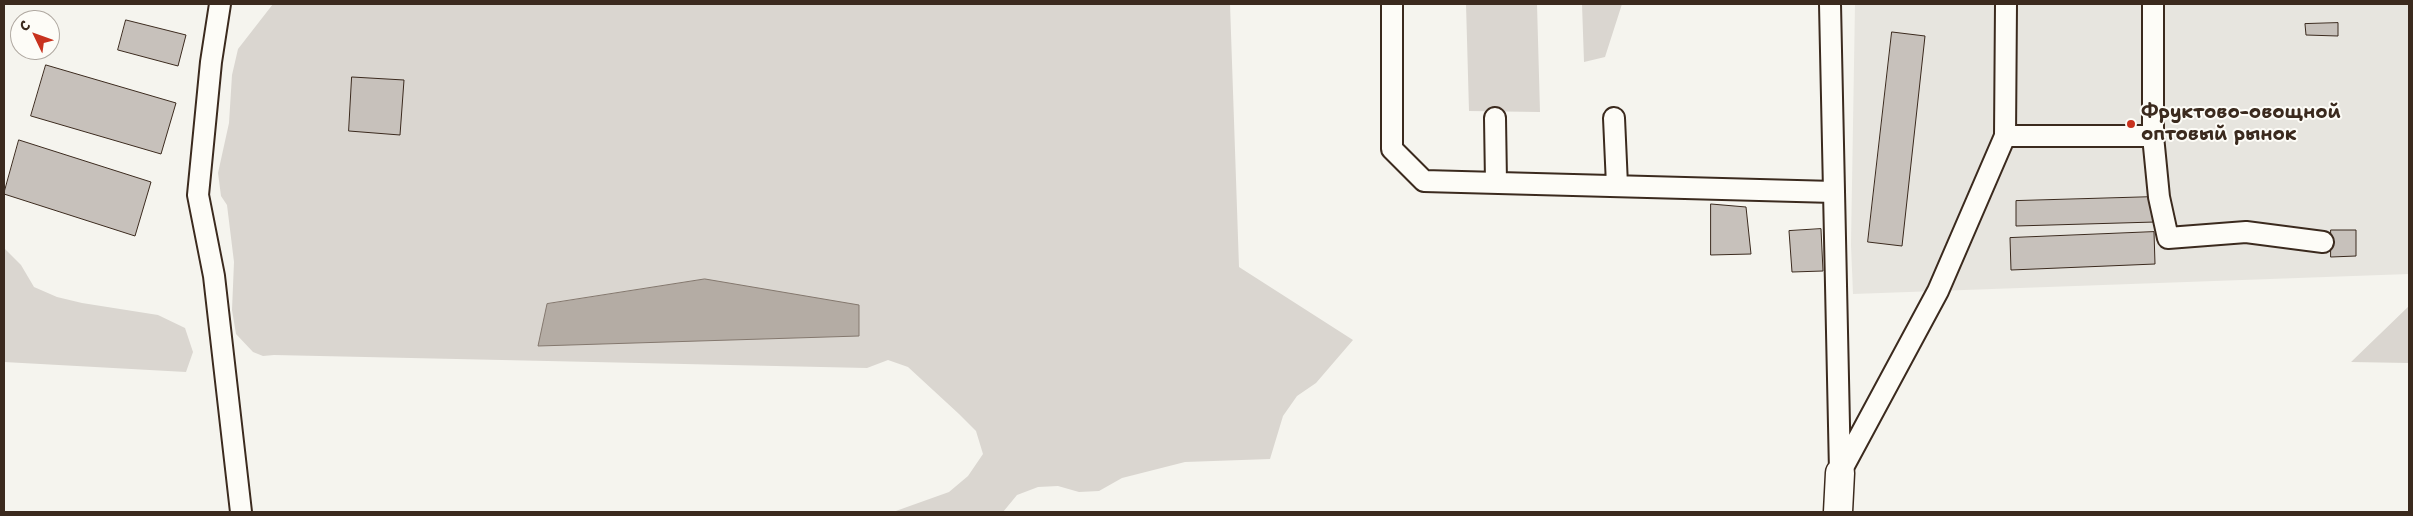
<!DOCTYPE html>
<meta charset="utf-8">
<style>
body{margin:0}
#map{position:relative;width:2413px;height:516px;overflow:hidden;background:#f5f4ee;font-family:"Shantell Sans",sans-serif}
canvas{display:block}
.frame{position:absolute;inset:0;border:5px solid #3b2a1e;pointer-events:none}
.north{position:absolute;left:10px;top:10px;width:50px;height:50px;box-sizing:border-box;background:#fdfcf7;border:1px solid #afa8a0;border-radius:50%;rotate:312deg;font-size:14px;font-weight:700;line-height:20px;text-align:center;color:#3b2a1e}
.north::after{content:'';display:block;margin:auto;width:18px;height:22px;background:#c8321e;clip-path:polygon(50% 0,100% 100%,50% 72%,0 100%)}
</style>
<div id="map">
<canvas width="2413" height="516"></canvas>
<div class="frame"></div>
<div class="north">С</div>
</div>
<script>
const c = document.querySelector('canvas').getContext('2d');
c.lineJoin = 'round';
function fillPath(path, color) {
  c.fillStyle = color;
  c.fill(path, 'evenodd');
}
function strokePath(path, color, width, dash) {
  c.strokeStyle = color;
  c.lineWidth = width;
  c.lineCap = dash ? 'butt' : 'round';
  c.setLineDash(dash || []);
  c.stroke(path);
}
function label(font, color, halo, rows, align = 'center') {
  c.font = font + ' "Shantell Sans",sans-serif';
  c.lineWidth = 4;
  c.setLineDash([]);
  c.textBaseline = 'middle';
  c.strokeStyle = halo;
  c.fillStyle = color;
  for (const [text, x, y, turn = 0] of rows) {
    c.save();
    c.translate(x, y);
    c.rotate((+turn || 0) * Math.PI / 180);
    c.textAlign = isNaN(turn) ? turn : align;
    if (halo) c.strokeText(text, 0, 0);
    c.fillText(text, 0, 0);
    c.restore();
  }
}
const built = new Path2D(`
 M 1855,4 L 2409,4 L 2409,274 L 1853,294 L 1851,245 Z`);
const green = new Path2D(`
 M 273,4 L 1230,4 L 1239,267 L 1353,340 L 1316,383 L 1297,396 L 1283,416 L 1270,459 L 1185,462 L 1122,478 L 1099,491 L 1079,492 L 1058,486 L 1038,487 L 1017,495 L 1003,512 L 893,512 L 949,492 L 968,476 L 983,454 L 976,431 L 959,414 L 908,367 L 888,360 L 867,368 L 274,355 L 263,356 L 253,352 L 236,334 L 232,310 L 234,262 L 227,205 L 221,196 L 218,173 L 229,123 L 232,75 L 238,49 Z
 M 1466,4 L 1537,4 L 1540,112 L 1469,111 Z
 M 1582,4 L 1622,4 L 1605,57 L 1584,62 Z
 M 4,248 L 21,265 L 34,287 L 57,297 L 82,303 L 158,315 L 185,328 L 193,352 L 186,372 L 4,362 Z
 M 2409,306 L 2409,363 L 2351,362 Z`);
const water = new Path2D(`
 M 705,279 L 859,305 L 859,336 L 538,346 L 547,304 Z`);
const building = new Path2D(`
 M 126,20 L 186,35 L 178,66 L 118,50 Z
 M 2338,23 L 2338,36 L 2306,35 L 2305,24 Z
 M 1892,32 L 1925,36 L 1902,246 L 1868,242 Z
 M 46,65 L 176,103 L 161,154 L 31,116 Z
 M 352,77 L 404,80 L 400,135 L 349,131 Z
 M 19,140 L 151,182 L 135,236 L 4,194 Z
 M 2154,197 L 2155,222 L 2016,226 L 2016,201 Z
 M 1711,204 L 1746,207 L 1751,254 L 1711,255 Z
 M 1821,229 L 1823,271 L 1792,272 L 1789,231 Z
 M 2331,230 L 2356,230 L 2356,256 L 2331,257 Z
 M 2154,232 L 2155,264 L 2011,270 L 2010,238 Z`);
const service = new Path2D(`
 M 220,4 L 211,62 L 198,195 L 214,276 L 241,512
 M 1392,4 L 1392,149 L 1424,181 L 1834,192
 M 1830,4 L 1840,472
 M 1495,118 L 1496,182
 M 1614,118 L 1617,185
 M 2005,136 L 2153,136 L 2153,4
 M 2153,136 L 2159,197 L 2168,238 L 2246,232 L 2323,242
 M 1840,473 L 1938,291 L 2005,136 L 2006,4`);
const minor = new Path2D(`
 M 1838,512 L 1840,473`);
const markers = [
 [2131,124,5,"#c8321e"]
];
const poiNames = [
 ["Фруктово-овощной",2141,113],
 ["оптовый рынок",2141,135]
];
fillPath(built, '#e7e5df');
fillPath(green, '#dad6d0');
fillPath(water, '#b4aca4');
strokePath(water, '#84786e', 1);
fillPath(building, '#c7c1bb');
strokePath(building, '#3b2a1e', 1);
strokePath(service, '#3b2a1e', 24);
strokePath(minor, '#3b2a1e', 31);
strokePath(service, '#fdfcf7', 20);
strokePath(minor, '#fdfcf7', 28);
for (const [x, y, r, color] of markers) {
  const dot = new Path2D();
  dot.arc(x, y, r, 0, 2 * Math.PI);
  c.fillStyle = color;
  c.fill(dot);
  strokePath(dot, '#fdfcf7', 2);
}
label('bold 19px', '#3b2a1e', '#fdfcf7', poiNames, 'left');
</script>
